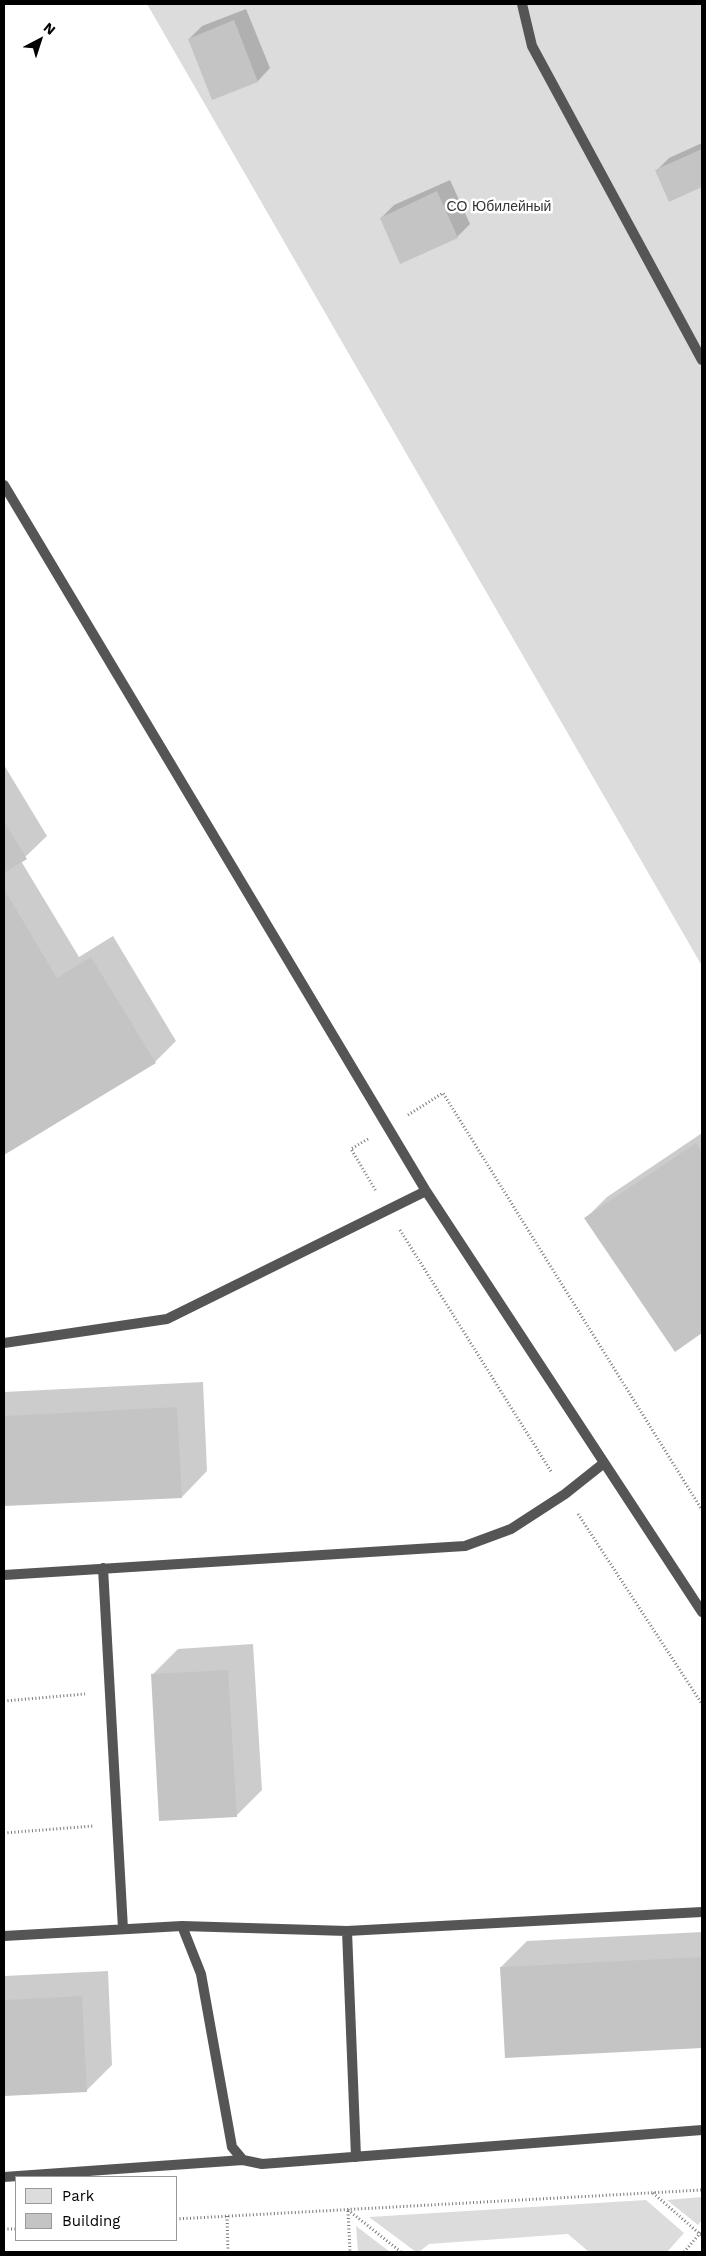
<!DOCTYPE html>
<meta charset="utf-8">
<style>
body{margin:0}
#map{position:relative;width:706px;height:2256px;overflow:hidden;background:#fff;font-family:"Work Sans",sans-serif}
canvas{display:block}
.frame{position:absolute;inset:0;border:5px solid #000;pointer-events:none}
.legend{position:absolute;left:15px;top:2176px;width:162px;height:65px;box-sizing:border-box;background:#fff;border:1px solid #999;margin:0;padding:6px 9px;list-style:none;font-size:15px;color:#000}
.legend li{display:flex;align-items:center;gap:10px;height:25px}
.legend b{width:25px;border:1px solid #999}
.north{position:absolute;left:15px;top:15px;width:50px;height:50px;-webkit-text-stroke:4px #fff;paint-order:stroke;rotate:40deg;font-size:14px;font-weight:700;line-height:20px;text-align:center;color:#000}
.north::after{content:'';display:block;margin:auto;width:18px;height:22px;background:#000;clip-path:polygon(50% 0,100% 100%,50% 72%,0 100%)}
</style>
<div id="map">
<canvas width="706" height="2256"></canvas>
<div class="frame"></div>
<ul class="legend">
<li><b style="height:14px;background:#dcdcdc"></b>Park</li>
<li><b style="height:14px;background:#c4c4c4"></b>Building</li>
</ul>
<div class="north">N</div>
</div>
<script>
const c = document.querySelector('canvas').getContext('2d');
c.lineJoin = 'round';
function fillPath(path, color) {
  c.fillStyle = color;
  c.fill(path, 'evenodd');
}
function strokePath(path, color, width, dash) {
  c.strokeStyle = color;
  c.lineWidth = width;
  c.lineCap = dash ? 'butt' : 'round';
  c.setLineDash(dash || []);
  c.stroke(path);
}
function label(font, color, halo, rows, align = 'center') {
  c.font = font + ' "Work Sans",sans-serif';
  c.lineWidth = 5;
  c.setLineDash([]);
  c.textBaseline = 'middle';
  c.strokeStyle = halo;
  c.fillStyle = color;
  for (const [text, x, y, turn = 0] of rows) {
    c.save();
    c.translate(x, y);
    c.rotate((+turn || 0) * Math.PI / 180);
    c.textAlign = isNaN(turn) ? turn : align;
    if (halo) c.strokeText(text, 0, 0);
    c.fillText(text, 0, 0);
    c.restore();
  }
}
const green = new Path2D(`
 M 147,4 L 702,4 L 702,966 Z
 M 702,2197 L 702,2220 L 698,2225 L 667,2200 Z
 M 646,2200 L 684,2233 L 667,2252 L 589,2252 L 568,2234 L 429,2244 L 419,2252 L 416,2252 L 369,2217 Z
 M 356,2226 L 390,2252 L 358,2252 Z`);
const shadow = new Path2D(`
 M 246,9 L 270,68 L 258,81 L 213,98 L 189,39 L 202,26 Z
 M 702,143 L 702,185 L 670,200 L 657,170 L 669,158 Z
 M 450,180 L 470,224 L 457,237 L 381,218 L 394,205 Z
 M 4,765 L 47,836 L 21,861 L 79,957 L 113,936 L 176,1041 L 155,1062 L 4,1153 Z
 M 702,1133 L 702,1332 L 675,1350 L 586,1218 L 607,1197 Z
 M 203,1382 L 207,1471 L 182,1497 L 4,1505 L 4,1392 Z
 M 253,1644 L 262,1790 L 236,1816 L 152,1675 L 178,1649 Z
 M 702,1932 L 702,2047 L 506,2057 L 501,1967 L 527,1941 Z
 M 108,1971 L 112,2065 L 86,2091 L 4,2095 L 4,1976 Z`);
const building = new Path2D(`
 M 234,20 L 258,82 L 212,100 L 188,39 Z
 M 702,149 L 702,187 L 669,202 L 655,170 Z
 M 437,191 L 458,238 L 400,264 L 380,218 Z
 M 4,821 L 27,859 L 4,873 Z
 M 4,889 L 57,978 L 91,957 L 156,1063 L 4,1155 Z
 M 696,1143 L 702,1152 L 702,1333 L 675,1352 L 584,1218 Z
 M 177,1407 L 182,1498 L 4,1506 L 4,1416 Z
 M 228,1670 L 237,1817 L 159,1821 L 151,1674 Z
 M 702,1957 L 702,2048 L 505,2058 L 500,1967 Z
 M 82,1996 L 87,2092 L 4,2096 L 4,2000 Z`);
const path = new Path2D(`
 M 408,1115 L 443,1093 L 702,1510
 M 368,1139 L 351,1149 L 376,1191
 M 400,1230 L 552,1473
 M 578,1514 L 702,1704
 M 4,1701 L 85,1694
 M 4,1833 L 93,1826
 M 653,2193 L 702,2236
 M 348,2210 L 401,2252
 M 348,2211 L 350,2252
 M 227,2216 L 228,2252
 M 176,2219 L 702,2190
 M 4,2229 L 16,2229
 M 684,2252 L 702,2231`);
const lane = new Path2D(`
 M 522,4 L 532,46 L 702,360
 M 4,485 L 426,1191 L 702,1612
 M 4,1343 L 167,1319 L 426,1191
 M 103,1568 L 123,1929
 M 4,1575 L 465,1546 L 511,1529 L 565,1494 L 604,1463
 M 182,1926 L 201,1974 L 232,2147 L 243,2160 L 262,2164 L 702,2130
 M 347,1931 L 356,2157
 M 4,1936 L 182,1926 L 347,1931 L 702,1912
 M 4,2177 L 243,2160`);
const parkNames = [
 ["СО Юбилейный",499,207]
];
fillPath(green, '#dcdcdc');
fillPath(shadow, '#0003');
fillPath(building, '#c4c4c4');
strokePath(path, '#777', 3, [1, 2.5]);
strokePath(lane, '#555', 10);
label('14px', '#333', '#fff', parkNames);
</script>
